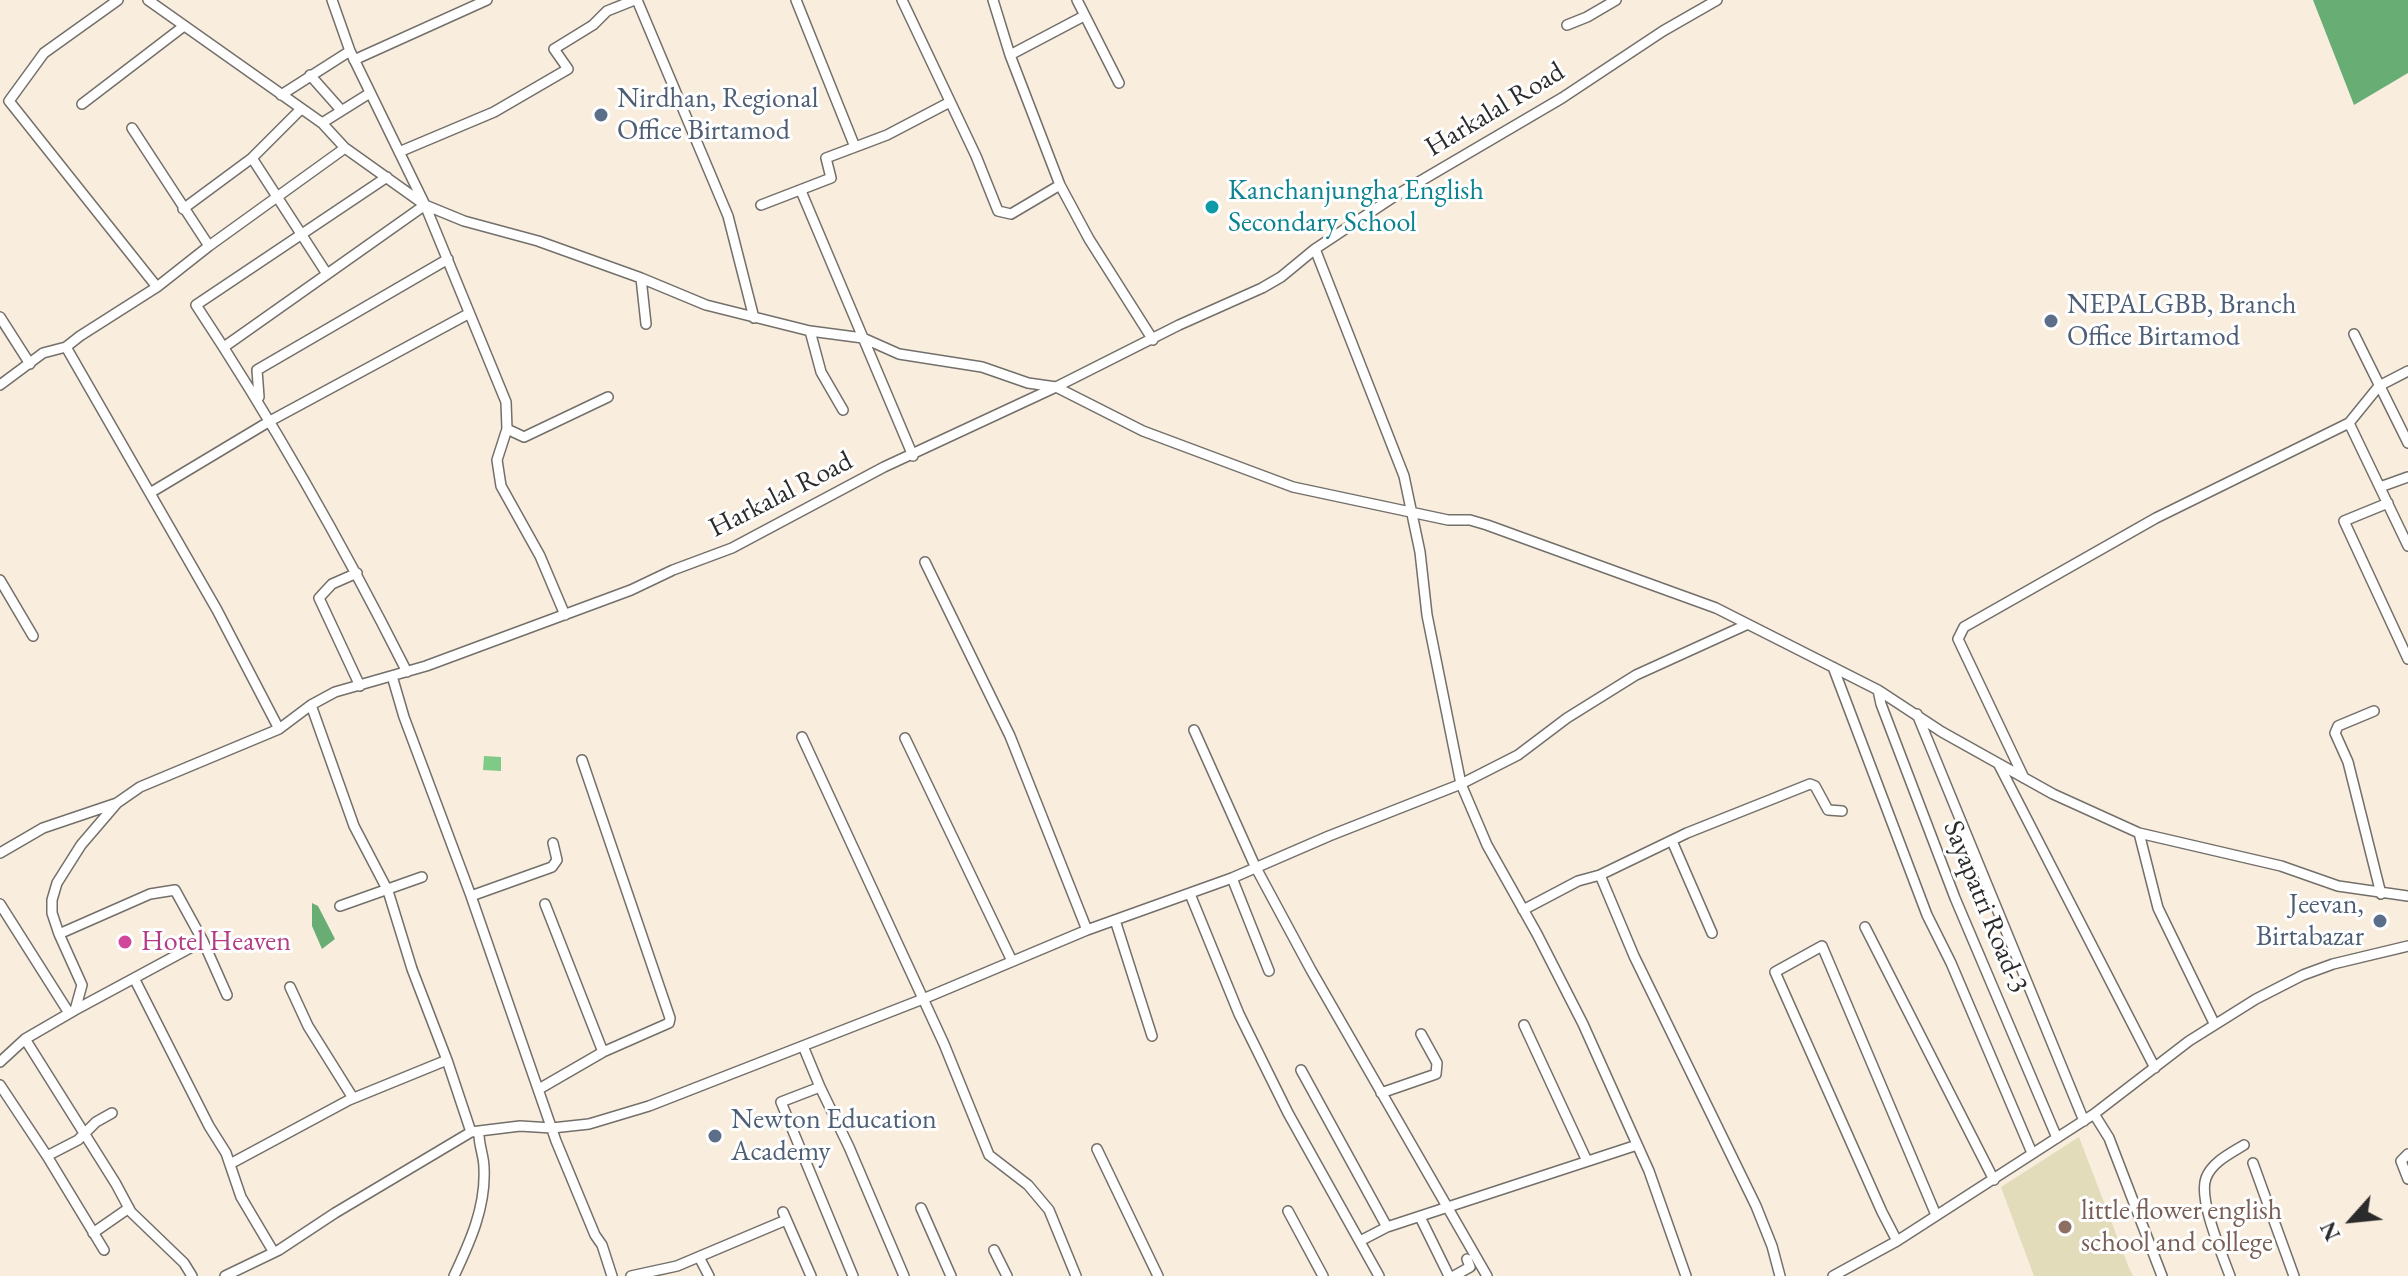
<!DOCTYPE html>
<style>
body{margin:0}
#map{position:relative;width:2408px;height:1276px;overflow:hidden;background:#f9edde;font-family:"EB Garamond",serif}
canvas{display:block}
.north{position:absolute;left:2312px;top:1180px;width:80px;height:80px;-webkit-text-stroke:6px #fff;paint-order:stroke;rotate:243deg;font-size:22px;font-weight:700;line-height:32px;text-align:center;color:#2b2b2b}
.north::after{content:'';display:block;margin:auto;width:28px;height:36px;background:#2b2b2b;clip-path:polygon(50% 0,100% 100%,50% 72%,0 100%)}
</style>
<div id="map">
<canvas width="2408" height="1276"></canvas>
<div class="north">N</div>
</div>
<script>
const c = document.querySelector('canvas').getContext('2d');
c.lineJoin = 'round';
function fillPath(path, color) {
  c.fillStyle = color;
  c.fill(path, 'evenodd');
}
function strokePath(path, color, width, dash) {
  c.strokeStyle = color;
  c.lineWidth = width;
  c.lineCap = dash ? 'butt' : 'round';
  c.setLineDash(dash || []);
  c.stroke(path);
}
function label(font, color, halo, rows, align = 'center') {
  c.font = font + ' "EB Garamond",serif';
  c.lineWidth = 6;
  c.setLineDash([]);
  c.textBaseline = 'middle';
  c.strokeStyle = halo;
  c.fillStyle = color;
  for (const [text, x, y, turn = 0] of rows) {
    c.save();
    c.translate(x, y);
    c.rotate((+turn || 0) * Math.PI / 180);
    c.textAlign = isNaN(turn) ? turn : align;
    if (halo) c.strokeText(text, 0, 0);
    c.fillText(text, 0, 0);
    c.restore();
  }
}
const built = new Path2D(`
 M 2079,1137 L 2129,1268 L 2133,1276 L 2034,1276 L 2001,1187 Z`);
const green = new Path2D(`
 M 484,756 L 501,757 L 501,771 L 483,770 Z`);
const forest = new Path2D(`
 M 2313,0 L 2408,0 L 2408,73 L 2354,105 Z
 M 312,903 L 318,906 L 335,939 L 322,949 L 312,926 Z`);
const minor = new Path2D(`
 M 118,0 L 44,53 L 9,101 L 157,287
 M 148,0 L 322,123 L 345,148 L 425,205 L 464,221 L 538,241 L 641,278 L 706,305 L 810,331 L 863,338 L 899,354 L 982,367 L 1028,383 L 1056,387 L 1143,431 L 1293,487 L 1448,520 L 1470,520 L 1487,525 L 1716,608 L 1878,690 L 1942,732 L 2053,794 L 2139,833 L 2281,866 L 2338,886 L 2408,896
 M 332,0 L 350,51 L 425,205 L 506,402 L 507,429 L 497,460 L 501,486 L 540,556 L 565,615
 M 637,0 L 728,216 L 754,318
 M 796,0 L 855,147
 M 902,0 L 976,156 L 998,211 L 1011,214 L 1060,185
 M 993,0 L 1010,55 L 1060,185 L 1089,239 L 1153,340
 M 1077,0 L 1119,83
 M 1567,25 L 1587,17 L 1616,0
 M 1010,55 L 1084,16
 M 354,60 L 487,0
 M 310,75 L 341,110
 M 281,95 L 350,51
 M 82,104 L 184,26
 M 322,123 L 370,93
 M 132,128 L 209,246
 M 399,152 L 494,112 L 568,69 L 554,49 L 593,25 L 607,11 L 632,1
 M 252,158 L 327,274
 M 387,177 L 196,305 C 274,423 343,545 407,672
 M 801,191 L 913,456
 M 761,205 L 831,178 L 826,158 L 887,135 L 950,102
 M 183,209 L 252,158 L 300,110
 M 1315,249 L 1404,476 L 1420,552 L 1427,615 L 1461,784 L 1487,845 L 1537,934 L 1583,1024 L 1649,1171 L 1686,1276
 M 641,278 L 646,324
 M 0,317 L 30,364
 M 810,331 L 821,372 L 843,410
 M 2354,334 L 2408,443
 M 66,347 L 217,610 L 279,729
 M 224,347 L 425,205
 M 0,385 L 43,353 L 66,347 L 80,336 L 157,287 L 209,246 L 345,148
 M 259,397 L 257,370 L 448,259
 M 2349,423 L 2408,546
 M 507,429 L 524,437 L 608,397
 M 2380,487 L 2408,477
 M 150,493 L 270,421 L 468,314
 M 2388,503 L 2344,521 L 2408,659
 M 925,562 L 1010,736 L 1087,930
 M 357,573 L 332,584 L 319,598 L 360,686
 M 0,580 L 33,636
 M 1833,667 L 1927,915 L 1951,963 L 2032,1153
 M 392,676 L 404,717 L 471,896 L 556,1141 L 595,1235 L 602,1245 L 612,1276
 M 1878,690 L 1881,704 L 1955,898 L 2057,1138
 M 311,705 L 354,826 L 388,891 L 412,969 L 447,1060 L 471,1132
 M 2374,711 L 2338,726 L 2335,733 L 2348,762 L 2381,894
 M 1917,714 L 2084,1121
 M 1194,730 L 1255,866 L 1311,970 L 1487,1276
 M 802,737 L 944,1044 L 989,1155 L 1028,1185 L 1049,1210 L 1076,1276
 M 905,738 L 1012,961
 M 1999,765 L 2155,1068
 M 2024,778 L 1958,639 L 1964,627 L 2156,518 L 2349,423 L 2379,386 L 2408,371
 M 2139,833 L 2158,908 L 2214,1023
 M 1672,841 L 1712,933
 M 0,853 L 43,828 L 117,803
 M 1600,875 L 1687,833 L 1810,784 L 1815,786 L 1828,810 L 1842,811
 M 1232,878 L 1269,971
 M 1190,894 L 1239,1014 L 1288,1113 L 1379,1276
 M 471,896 L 552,867 L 557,860 L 553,843
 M 0,904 L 69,1013
 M 545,904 L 603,1052
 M 340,906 L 422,877
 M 1523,910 L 1578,881 L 1600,875 L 1634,956 L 1756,1206 L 1772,1246 L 1780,1276
 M 1115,920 L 1152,1036
 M 1865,927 L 1994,1180
 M 59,934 L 150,894 L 175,890 L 203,941 L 227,995
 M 135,980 L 209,1126 L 226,1153 L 241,1197 L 273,1251
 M 290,987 L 308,1026 L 353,1098
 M 75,1010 L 203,941
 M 1524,1025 L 1587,1161
 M 25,1039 L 116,1184 L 131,1212 L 184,1263 L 192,1276
 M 803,1046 L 820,1087 L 781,1102 L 853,1276
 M 0,1062 L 25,1039 L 75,1010 L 82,985 L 59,934 L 52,913 L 52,900 L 57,883 L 81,845 L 117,803 L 140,787 L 279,729 L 311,705 L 335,692 L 426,666 L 631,590 L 673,570 L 732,548 L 884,467 L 1056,387 L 1179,325 L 1262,288 L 1281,277 L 1315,249 L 1395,196 L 1562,98 L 1663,31 L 1717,0
 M 1301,1070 L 1387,1227 L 1360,1241
 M 0,1085 L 47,1156 L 104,1250
 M 820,1087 L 849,1147 L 904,1276
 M 539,1089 L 603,1052 L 669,1023 L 670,1018 L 582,760
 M 1381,1093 L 1436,1074 L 1437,1063 L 1421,1034
 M 2094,1114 L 2189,1041 L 2256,999 L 2303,975 L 2333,964 L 2408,946
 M 1097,1149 L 1158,1276
 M 2408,1154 L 2401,1161 L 2408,1179
 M 47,1156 L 78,1140 L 96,1122 L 112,1113
 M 2253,1163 L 2294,1276
 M 230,1164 L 349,1100 L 447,1060
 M 921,1208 L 951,1276
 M 1288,1211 L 1323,1276
 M 783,1212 L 811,1276
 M 1420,1217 L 1449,1276
 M 1387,1227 L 1637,1145
 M 93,1233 L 129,1208
 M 1897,1241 L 1882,1212 L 1775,972 L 1822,946 L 1936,1215
 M 994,1250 L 1007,1276
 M 699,1257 L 709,1276
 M 225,1276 L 279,1250 L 335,1213 L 471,1132 L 520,1126 L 552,1128 L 589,1124 L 649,1106 L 923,999 L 1087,930 L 1232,878 L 1329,836 L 1461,784 L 1518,755 L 1567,718 L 1636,675 L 1746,625
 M 454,1276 C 470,1242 486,1207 484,1168 C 484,1155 478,1144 479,1131
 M 631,1276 L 677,1266 L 786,1220
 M 1454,1276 L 1470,1267 L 1467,1259
 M 1833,1276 L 1897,1241 L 2094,1114 L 2109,1138 L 2162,1276
 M 2230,1276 C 2222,1254 2198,1199 2206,1178 C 2212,1162 2231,1153 2244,1145`);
const markers = [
 [601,115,8,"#5c6f8a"],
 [1212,207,8,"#0f9aa8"],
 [2051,321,8,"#5c6f8a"],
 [2380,921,8,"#5c6f8a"],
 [125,942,8,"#d1479c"],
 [715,1136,8,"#5c6f8a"],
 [2065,1227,8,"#8d6e63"]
];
const serviceNames = [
 ["Nirdhan, Regional",617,99],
 ["Office Birtamod",617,131],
 ["NEPALGBB, Branch",2067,305],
 ["Office Birtamod",2067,337],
 ["Jeevan,",2364,905,"right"],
 ["Birtabazar",2364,937,"right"],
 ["Newton Education",731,1120],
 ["Academy",731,1152]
];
const streetNames = [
 ["Harkalal Road",1495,110,-31],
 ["Harkalal Road",781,495,-27],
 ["Sayapatri Road-3",1985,907,68]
];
const cultureNames = [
 ["Kanchanjungha English",1228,191],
 ["Secondary School",1228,223]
];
const hotelNames = [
 ["Hotel Heaven",141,942]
];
const educationNames = [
 ["little flower english",2081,1211],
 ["school and college",2081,1243]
];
fillPath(built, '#e2dcba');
fillPath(green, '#80ca88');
fillPath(forest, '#68ae74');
strokePath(minor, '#736f6a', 12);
strokePath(minor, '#fff', 9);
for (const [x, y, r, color] of markers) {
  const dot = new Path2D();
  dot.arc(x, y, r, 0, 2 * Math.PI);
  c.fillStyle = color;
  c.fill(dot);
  strokePath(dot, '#fff', 3);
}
label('28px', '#4e5e75', '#fff', serviceNames, 'left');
label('28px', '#2b2b2b', '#fff', streetNames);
label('28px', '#0d838f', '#fff', cultureNames, 'left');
label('28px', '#b23c85', '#fff', hotelNames, 'left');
label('28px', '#785e54', '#fff', educationNames, 'left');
</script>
